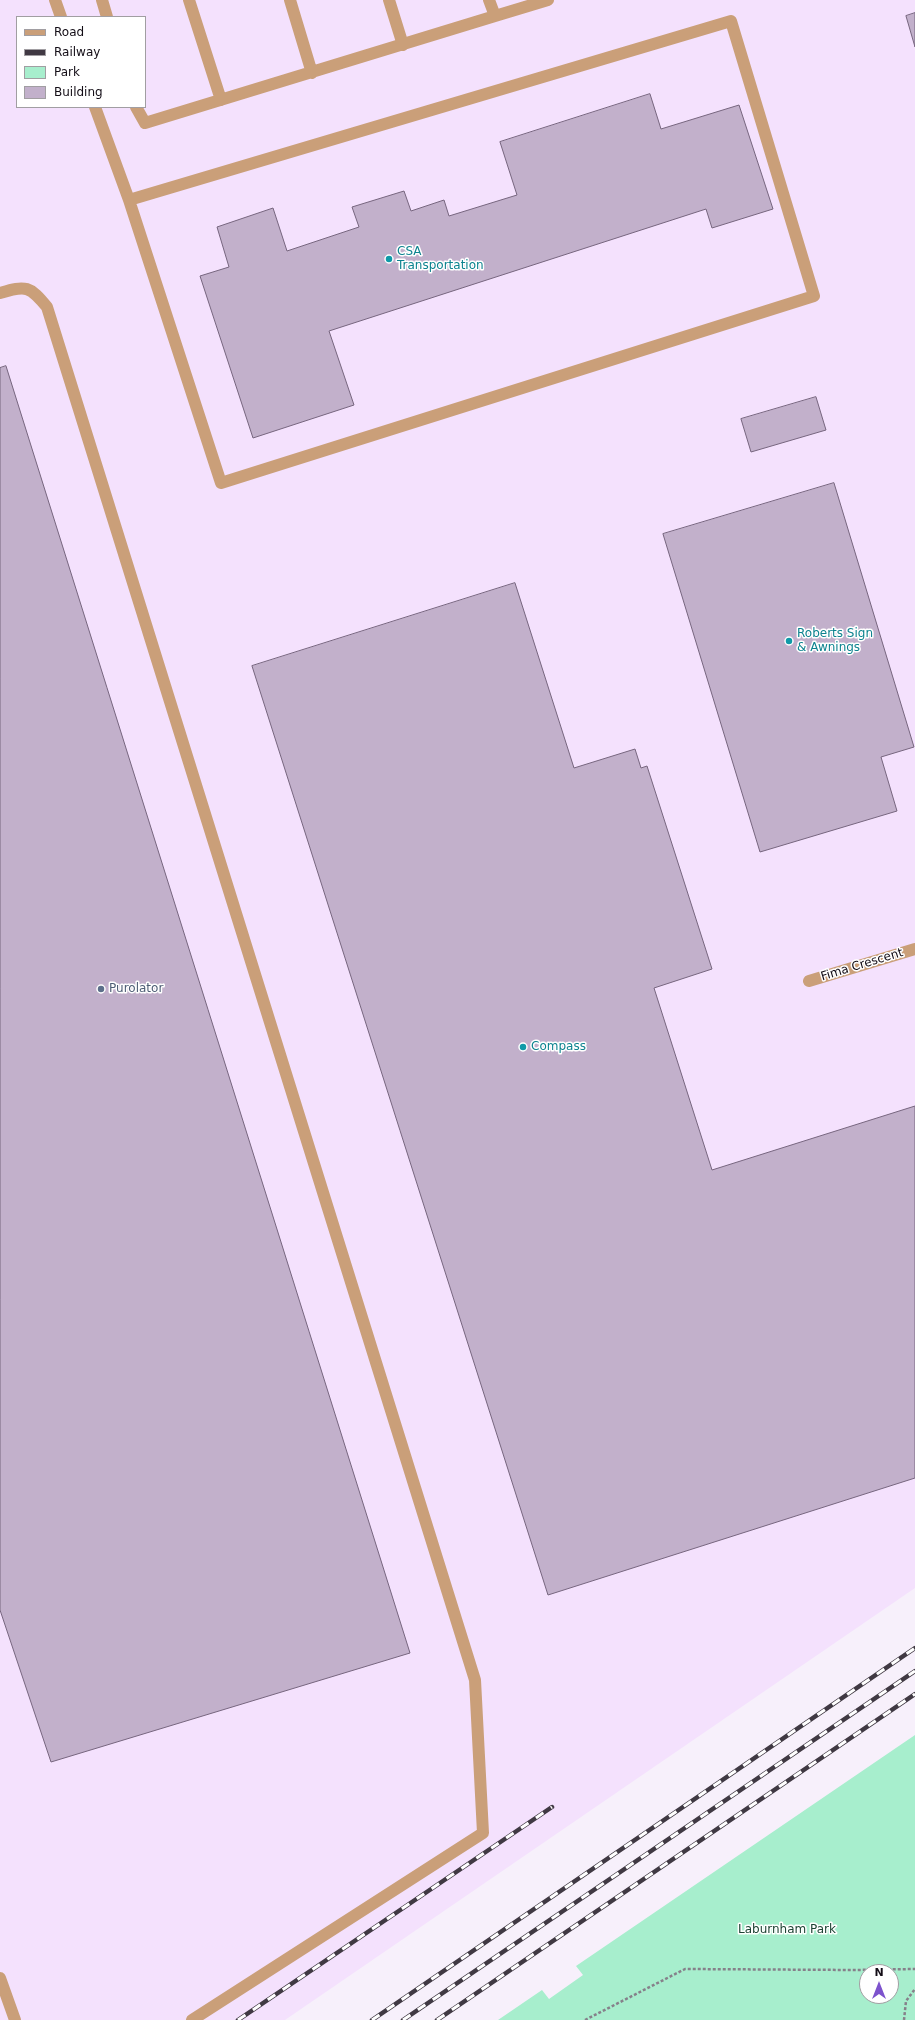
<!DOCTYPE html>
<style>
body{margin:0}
#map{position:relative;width:915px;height:2020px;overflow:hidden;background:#f7f0fb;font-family:"DejaVu Sans",sans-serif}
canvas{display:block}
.legend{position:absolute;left:16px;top:16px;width:130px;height:92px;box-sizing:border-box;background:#fff;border:1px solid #a19ea2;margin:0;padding:5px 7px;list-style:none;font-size:12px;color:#130d16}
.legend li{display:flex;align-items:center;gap:8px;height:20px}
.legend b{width:20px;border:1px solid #a19ea2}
.north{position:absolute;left:859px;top:1964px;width:40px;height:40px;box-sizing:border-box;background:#fff;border:1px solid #a19ea2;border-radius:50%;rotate:0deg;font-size:11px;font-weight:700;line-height:16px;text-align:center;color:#130d16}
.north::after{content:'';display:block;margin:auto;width:14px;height:18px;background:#7d53cd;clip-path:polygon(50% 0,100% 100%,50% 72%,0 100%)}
</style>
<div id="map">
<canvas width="915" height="2020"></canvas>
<ul class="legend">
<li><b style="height:5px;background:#ca9f79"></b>Road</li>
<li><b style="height:5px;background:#403943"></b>Railway</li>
<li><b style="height:11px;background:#a7eecd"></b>Park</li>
<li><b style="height:11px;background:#c2b0cb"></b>Building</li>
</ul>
<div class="north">N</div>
</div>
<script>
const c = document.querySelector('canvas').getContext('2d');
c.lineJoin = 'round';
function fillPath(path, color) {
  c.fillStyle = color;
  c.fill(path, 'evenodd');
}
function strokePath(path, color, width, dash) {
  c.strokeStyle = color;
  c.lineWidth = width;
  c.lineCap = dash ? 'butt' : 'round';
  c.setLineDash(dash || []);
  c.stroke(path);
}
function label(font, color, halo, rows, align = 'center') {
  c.font = font + ' "DejaVu Sans",sans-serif';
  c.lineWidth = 3;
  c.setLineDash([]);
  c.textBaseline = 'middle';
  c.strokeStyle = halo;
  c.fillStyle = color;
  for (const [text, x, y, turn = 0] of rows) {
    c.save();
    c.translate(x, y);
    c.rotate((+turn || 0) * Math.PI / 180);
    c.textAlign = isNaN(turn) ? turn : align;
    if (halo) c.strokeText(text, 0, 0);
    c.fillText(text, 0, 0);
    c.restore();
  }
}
const built = new Path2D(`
 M 0,0 L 915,0 L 915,1588 L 285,2020 L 0,2020 ZM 17,17 L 145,17 L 145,107 L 17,107 Z`);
const green = new Path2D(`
 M 915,1735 L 915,2020 L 498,2020 L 542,1990 L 549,1999 L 583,1975 L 576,1966 ZM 867,1972 L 891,1972 L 891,1996 L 867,1996 Z`);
const building = new Path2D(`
 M 915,13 L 915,47 L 906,16 Z
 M 650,94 L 661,129 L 739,105 L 773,209 L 712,228 L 706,209 L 329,331 L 354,405 L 253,438 L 200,276 L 229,267 L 217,227 L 273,208 L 287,251 L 359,227 L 352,207 L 404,191 L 411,211 L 444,200 L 449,216 L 517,195 L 500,142 Z
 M 6,366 L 410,1653 L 51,1762 L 0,1610 L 0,368 Z
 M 816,397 L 826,430 L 751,452 L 741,419 Z
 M 834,483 L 914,747 L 881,757 L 897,811 L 760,852 L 663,534 Z
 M 515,583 L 574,768 L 635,749 L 641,768 L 647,766 L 712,969 L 654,988 L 712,1170 L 915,1106 L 915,1478 L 548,1595 L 252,666 Z`);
const path = new Path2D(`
 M 585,2020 L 685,1969 L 854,1970 L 915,1969
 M 904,2020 L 906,2001 L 915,1989`);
const lane = new Path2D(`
 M 55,0 L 61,17
 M 102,0 L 107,17
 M 189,0 L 221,100
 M 290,0 L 312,73
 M 389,0 L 403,45
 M 495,16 L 548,0
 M 95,107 L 129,200 L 221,483 L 814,296 L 731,21 L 129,200
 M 136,107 L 145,123 L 495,16 L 489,0
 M 0,293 C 26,285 30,286 47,307 L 475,1680 L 483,1833 L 192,2020
 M 0,1978 L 15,2020`);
const street = new Path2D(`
 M 809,981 L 915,949`);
const rail = new Path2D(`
 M 238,2020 L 552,1807
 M 372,2020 L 915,1648
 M 403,2020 L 915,1671
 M 437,2020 L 915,1694`);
const markers = [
 [389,259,4,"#0f9aa8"],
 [789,641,4,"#0f9aa8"],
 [101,989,4,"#5c6f8a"],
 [523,1047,4,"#0f9aa8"]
];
const cultureNames = [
 ["CSA",397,252],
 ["Transportation",397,266],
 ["Roberts Sign",797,634],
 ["& Awnings",797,648],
 ["Compass",531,1047]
];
const streetNames = [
 ["Fima Crescent",862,965,-17]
];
const serviceNames = [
 ["Purolator",109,989]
];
const parkNames = [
 ["Laburnham Park",787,1930]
];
fillPath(built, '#f4e1fd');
fillPath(green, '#a7eecd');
fillPath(building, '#c2b0cb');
strokePath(building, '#77667f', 1);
strokePath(path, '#86808a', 2.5, [3, 2]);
strokePath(lane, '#ca9f79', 12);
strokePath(street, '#ca9f79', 12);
strokePath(rail, '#403943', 4.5);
strokePath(rail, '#fff', 3, [9]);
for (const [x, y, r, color] of markers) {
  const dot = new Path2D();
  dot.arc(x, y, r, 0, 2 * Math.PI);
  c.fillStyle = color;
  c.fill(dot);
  strokePath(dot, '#fff', 1.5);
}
label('12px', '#0d838f', '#fff', cultureNames, 'left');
label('12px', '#130d16', '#fff', streetNames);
label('12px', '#4e5e75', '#fff', serviceNames, 'left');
label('12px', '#1d4333', '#fff', parkNames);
</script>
